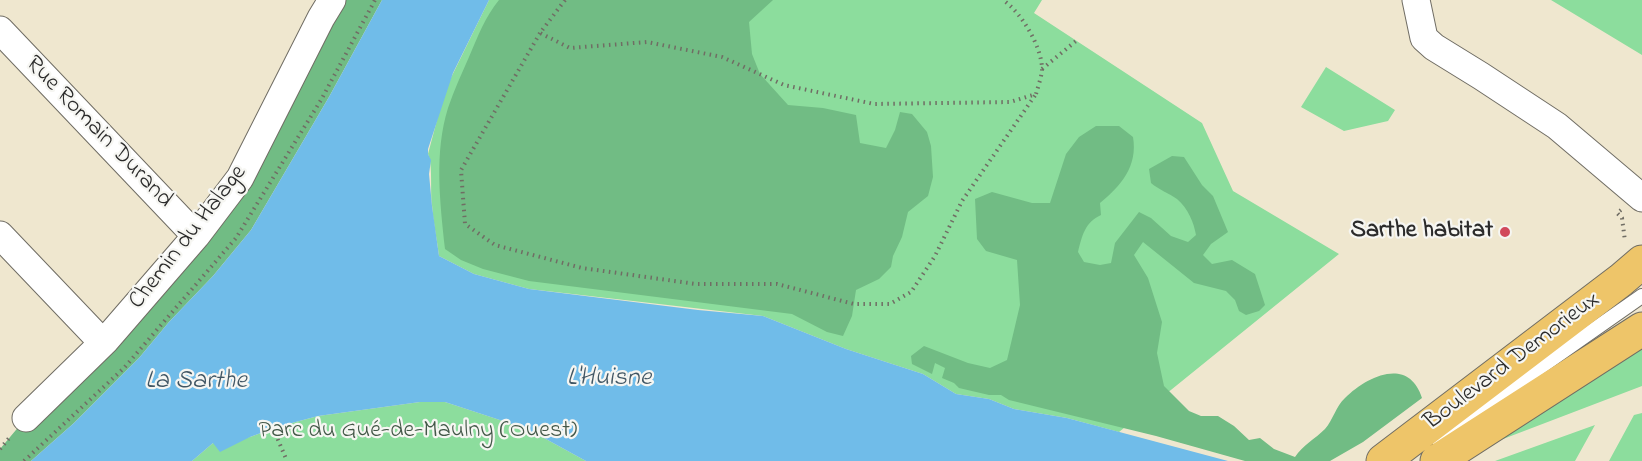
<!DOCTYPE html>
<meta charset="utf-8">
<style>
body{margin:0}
canvas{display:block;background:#efe7cf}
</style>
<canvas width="1642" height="461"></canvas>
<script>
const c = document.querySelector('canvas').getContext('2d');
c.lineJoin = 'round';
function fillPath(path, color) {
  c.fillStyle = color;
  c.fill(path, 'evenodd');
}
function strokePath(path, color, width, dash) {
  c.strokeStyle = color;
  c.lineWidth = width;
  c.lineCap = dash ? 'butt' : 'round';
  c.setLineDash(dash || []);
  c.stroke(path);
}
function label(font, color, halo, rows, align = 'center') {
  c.font = font + ' "Indie Flower",sans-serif';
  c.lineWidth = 4.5;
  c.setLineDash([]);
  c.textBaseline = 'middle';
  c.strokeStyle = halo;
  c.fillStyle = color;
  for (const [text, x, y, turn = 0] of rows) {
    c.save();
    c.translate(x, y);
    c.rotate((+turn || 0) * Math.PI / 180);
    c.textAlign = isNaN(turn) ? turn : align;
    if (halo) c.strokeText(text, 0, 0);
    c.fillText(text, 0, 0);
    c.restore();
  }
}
const green = new Path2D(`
 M 489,0 L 1042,0 L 1034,13 L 1202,123 L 1233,191 L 1339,254 L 1119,432 L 1067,418 L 1014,409 L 989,399 L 956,394 L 923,374 L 846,349 L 763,316 L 529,289 L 474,274 L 439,256 C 437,239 433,222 432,205 C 430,190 433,165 428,154 L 445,90 Z
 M 1551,0 L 1642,0 L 1642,55 Z
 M 1326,67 L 1395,110 L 1388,121 L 1344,131 L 1301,107 Z
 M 1642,346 L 1642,386 L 1490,444 Z
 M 420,402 L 445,402 L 509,423 L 544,438 L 586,461 L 192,461 L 213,443 L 250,437 L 277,427 L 318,416 Z
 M 1642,413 L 1642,461 L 1609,461 L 1634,415 Z
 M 1595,425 L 1575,461 L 1495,461 Z`);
const forest = new Path2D(`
 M 332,0 L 382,0 L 329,97 L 251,230 L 213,276 L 169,322 L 139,358 L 74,423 L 31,461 L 0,461 L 0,449 L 26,418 L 196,236 Z
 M 499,0 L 773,0 L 749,22 L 752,54 L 760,74 L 788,105 L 823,108 L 856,115 L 860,143 L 886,148 L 895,130 L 900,112 L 912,114 L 927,132 L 931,146 L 933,177 L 928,196 L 908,212 L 902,237 L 893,256 L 891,267 L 879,279 L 856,290 L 852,316 L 843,336 L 827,332 L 792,314 L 529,281 L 483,269 L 461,260 L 445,249 C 440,202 434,153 448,108 C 454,90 462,73 469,57 C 478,36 485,17 499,0 Z
 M 1096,126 L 1119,126 L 1133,137 C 1138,166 1121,186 1100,203 L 1101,215 C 1085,222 1082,236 1078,252 L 1084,262 L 1100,265 L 1111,263 L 1115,243 L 1139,212 L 1151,218 L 1171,236 L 1188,242 L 1196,235 C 1194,223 1188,208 1177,199 C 1169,193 1159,190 1151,183 L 1149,169 L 1172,156 L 1184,157 L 1202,185 L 1213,196 L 1228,232 L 1211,244 L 1203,255 L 1212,264 L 1232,260 L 1255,274 L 1265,305 L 1259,311 L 1246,315 L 1239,311 L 1235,300 L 1226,291 L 1194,283 L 1143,242 L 1134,255 L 1148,278 L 1162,322 L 1157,353 L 1164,386 L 1189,411 L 1201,416 L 1218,416 L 1234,426 L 1249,440 L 1260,438 L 1274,449 L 1295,457 C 1303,445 1315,439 1325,429 C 1333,420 1336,406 1345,398 C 1367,376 1409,356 1422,398 L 1363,442 L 1330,461 L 1245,461 L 1156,436 L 1009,400 L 1001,395 L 989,395 L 959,388 L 954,383 L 942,378 L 945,368 L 935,363 L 932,374 L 912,364 L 911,356 L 924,346 L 968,363 L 990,368 L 1007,360 L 1020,305 L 1017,260 L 986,251 L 977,239 L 975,199 L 992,192 L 1032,203 L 1050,203 L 1066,154 L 1079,137 Z`);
const water = new Path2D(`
 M 382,0 L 489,0 L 453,73 L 428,149 L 428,154 L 431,160 L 429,174 L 432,206 L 439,256 L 474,274 L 529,289 L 698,310 L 763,316 L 846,349 L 923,374 L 956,394 L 989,399 L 1014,409 L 1067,418 L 1228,461 L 586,461 L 544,438 L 509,423 L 445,402 L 420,402 L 318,416 L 277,427 L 250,437 L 220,452 L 213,443 L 192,461 L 31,461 L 74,423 L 139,358 L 169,322 L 213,276 L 251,230 L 329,97 Z`);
const path = new Path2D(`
 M 565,0 L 540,33 L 570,48 L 647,42 L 722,57 L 784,85 L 874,104 L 1010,102 L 1036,94 C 1038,87 1041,78 1042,71 C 1043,48 1021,12 1003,0
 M 540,33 L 461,170 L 465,224 L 495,245 L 582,268 L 696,284 L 777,284 L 854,304 L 890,304 L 911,292 L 935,256 L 962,201 L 1036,94
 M 1042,69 L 1076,41
 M 1621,210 L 1617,213 L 1622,218 L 1625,241
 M 273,428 L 287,461
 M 0,449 L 10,437
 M 24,461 L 124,368 L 236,238 L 321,100 L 375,0`);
const service = new Path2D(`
 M 1438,439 L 1642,296`);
const minor = new Path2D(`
 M 1416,0 L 1424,38 L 1434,47 L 1481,76 L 1557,126 L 1642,198
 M 0,30 L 196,236
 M 0,235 L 103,343
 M 26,418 L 106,340 L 196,236 L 240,178 L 321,18 L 332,0`);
const primary = new Path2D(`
 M 1383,461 L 1621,280 L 1642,262
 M 1437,461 L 1642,329`);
const markers = [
 [1505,232,6,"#d1495b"]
];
const streetNames = [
 ["Rue Romain Durand",98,133,46],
 ["Chemin du Halage",189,238,-52],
 ["Boulevard Demorieux",1513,362,-37]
];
const poiNames = [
 ["Sarthe habitat",1493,232]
];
const parkNames = [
 ["Parc du Gué-de-Maulny (Ouest)",418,432]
];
const waterNames = [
 ["L'Huisne",609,380],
 ["La Sarthe",196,383]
];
fillPath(green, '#8cdd9d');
fillPath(forest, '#71bc84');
fillPath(water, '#70bce9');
strokePath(service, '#706d64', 16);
strokePath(minor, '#706d64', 29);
strokePath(primary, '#706d64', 35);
strokePath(path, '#706d64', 4, [1.5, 4.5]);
strokePath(service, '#fff', 14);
strokePath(minor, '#fff', 27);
strokePath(primary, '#eec569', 33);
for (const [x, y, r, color] of markers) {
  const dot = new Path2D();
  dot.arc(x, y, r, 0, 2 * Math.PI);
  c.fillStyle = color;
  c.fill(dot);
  strokePath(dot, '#f6f6f2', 2);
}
label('24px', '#2b2b2b', '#f6f6f2', streetNames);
label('bold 24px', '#2b2b2b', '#f6f6f2', poiNames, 'right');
label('24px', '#435848', '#f6f6f2', parkNames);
label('italic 26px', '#405664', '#f6f6f2', waterNames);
</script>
